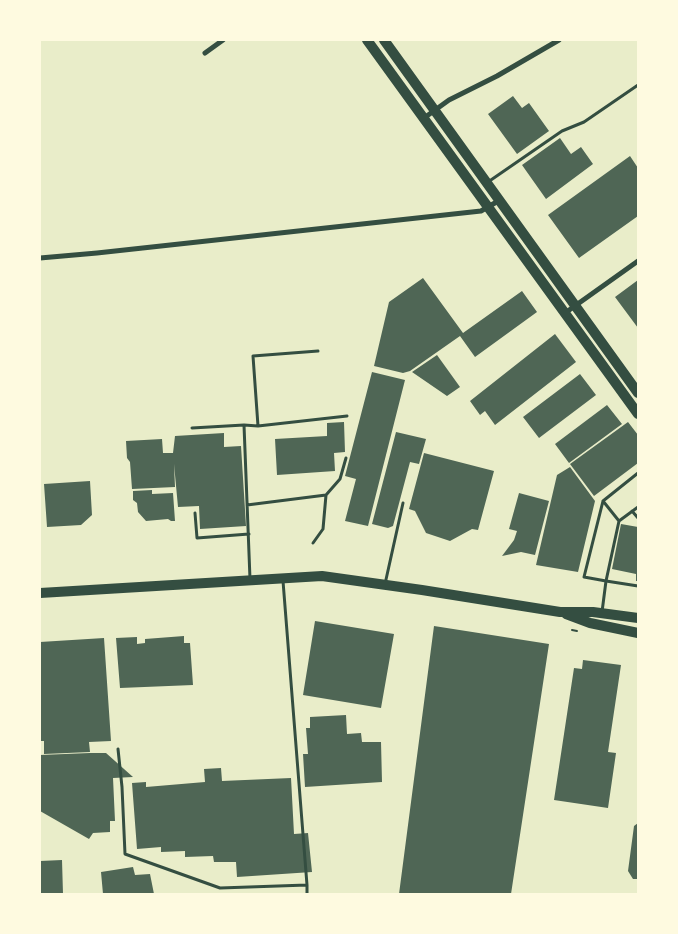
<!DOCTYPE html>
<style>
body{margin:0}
#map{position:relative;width:678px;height:934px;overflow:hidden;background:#e9edc9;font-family:"Noto Sans",sans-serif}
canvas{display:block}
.frame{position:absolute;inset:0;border:41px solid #fefae0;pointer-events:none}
</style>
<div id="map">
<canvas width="678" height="934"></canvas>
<div class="frame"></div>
</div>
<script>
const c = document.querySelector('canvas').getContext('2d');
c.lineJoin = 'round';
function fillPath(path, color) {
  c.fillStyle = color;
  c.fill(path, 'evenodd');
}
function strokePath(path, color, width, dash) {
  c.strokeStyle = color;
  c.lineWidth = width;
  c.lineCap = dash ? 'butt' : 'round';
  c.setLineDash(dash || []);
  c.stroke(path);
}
const building = new Path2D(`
 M 513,96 L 522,108 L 529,103 L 549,131 L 517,154 L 488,114 Z
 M 560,138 L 571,154 L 581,147 L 593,164 L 546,199 L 522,165 Z
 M 630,156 L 638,168 L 638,216 L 579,258 L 548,215 Z
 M 423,278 L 463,333 L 522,291 L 537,312 L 475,357 L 460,336 L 410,371 L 403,373 L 374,366 L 389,302 Z
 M 638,280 L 638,328 L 615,297 Z
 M 555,334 L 576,362 L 495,425 L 485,411 L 480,415 L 470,401 Z
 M 437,355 L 460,387 L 447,396 L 412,372 Z
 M 372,372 L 405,380 L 368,526 L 345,521 L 356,479 L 345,476 Z
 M 580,374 L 596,395 L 539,438 L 523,417 Z
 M 607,405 L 622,424 L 569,463 L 555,444 Z
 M 344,422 L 345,452 L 334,453 L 335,471 L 277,475 L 275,439 L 327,436 L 327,423 Z
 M 628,422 L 638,435 L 638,463 L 594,496 L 570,464 Z
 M 396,432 L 426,439 L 419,464 L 410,462 L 393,526 L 388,528 L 372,524 Z
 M 224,433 L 224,447 L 241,446 L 246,526 L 200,529 L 199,506 L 178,507 L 174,464 L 175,487 L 132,489 L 130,462 L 127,458 L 126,441 L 162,439 L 163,453 L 173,453 L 175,436 Z
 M 424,453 L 494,471 L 478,530 L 472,529 L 450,541 L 426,533 L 415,511 L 409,509 Z
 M 570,467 L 595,501 L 578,572 L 536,565 L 557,475 Z
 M 90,481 L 92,515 L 81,525 L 47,527 L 44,484 Z
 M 152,490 L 152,494 L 173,493 L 175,521 L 171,521 L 168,519 L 146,521 L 138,512 L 137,503 L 133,500 L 133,491 Z
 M 519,493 L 549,501 L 535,555 L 521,552 L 502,556 L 514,540 L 517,531 L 509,529 Z
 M 621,524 L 638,527 L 638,581 L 636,581 L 636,574 L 612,569 Z
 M 315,621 L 394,634 L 381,708 L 303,695 Z
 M 434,626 L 549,644 L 511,894 L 399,894 Z
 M 184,636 L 184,643 L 190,643 L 193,685 L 120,688 L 116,638 L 137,637 L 137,644 L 145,643 L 145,639 Z
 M 104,638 L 111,741 L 89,742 L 90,752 L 44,754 L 44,741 L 40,741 L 40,642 Z
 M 583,660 L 621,665 L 608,752 L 616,753 L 608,808 L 554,800 L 574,668 L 582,669 Z
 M 346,715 L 347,734 L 361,733 L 362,742 L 381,742 L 382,782 L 305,787 L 303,754 L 308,754 L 306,728 L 310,728 L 310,717 Z
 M 90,753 L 106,753 L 133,777 L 113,778 L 115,821 L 110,821 L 110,832 L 93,833 L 89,839 L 40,811 L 40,755 Z
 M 221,768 L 222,781 L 291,778 L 294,834 L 308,833 L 312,872 L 237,877 L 236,862 L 214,862 L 213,856 L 185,857 L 185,851 L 161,852 L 161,847 L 137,849 L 132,783 L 146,782 L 146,787 L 205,782 L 204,769 Z
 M 638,823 L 638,879 L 633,879 L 628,871 L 634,826 Z
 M 62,860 L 63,894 L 40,894 L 40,861 Z
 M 133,867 L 135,875 L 150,874 L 154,894 L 103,894 L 101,872 Z`);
const path = new Path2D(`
 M 572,630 L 577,631`);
const service = new Path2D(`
 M 488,182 L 562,131 L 584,122 L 638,85
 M 318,351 L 253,356 L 258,426 L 347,416
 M 244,425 L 250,579
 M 192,428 L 244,425 L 258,426
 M 326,495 L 340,479 L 346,458
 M 603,501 L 619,521
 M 247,505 L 326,495 L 323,529 L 313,543
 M 638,507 L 619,521 L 606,581 L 638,586
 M 632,511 L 638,518
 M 195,513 L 197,538 L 249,534
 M 283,581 L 307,885
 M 385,584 L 403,503
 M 602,612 L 606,581 L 584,577 L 603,501 L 638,473
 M 118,749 L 122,787 L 125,854 L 220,888 L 307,885 L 307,894`);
const minor = new Path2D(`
 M 205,53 L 223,40
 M 424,118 L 449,100 L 497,76 L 559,40
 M 40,258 L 97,253 L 481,211 L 500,200
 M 565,313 L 638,261`);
const primary = new Path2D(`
 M 367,40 L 638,414
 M 384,40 L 638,393
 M 40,593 L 322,576 L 422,590 L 560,612 L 593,612 L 638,618
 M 566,614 L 590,623 L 638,633`);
fillPath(building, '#4f6655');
strokePath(path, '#344e41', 2);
strokePath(service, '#344e41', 3);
strokePath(minor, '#344e41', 5);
strokePath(primary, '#344e41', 10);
</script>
